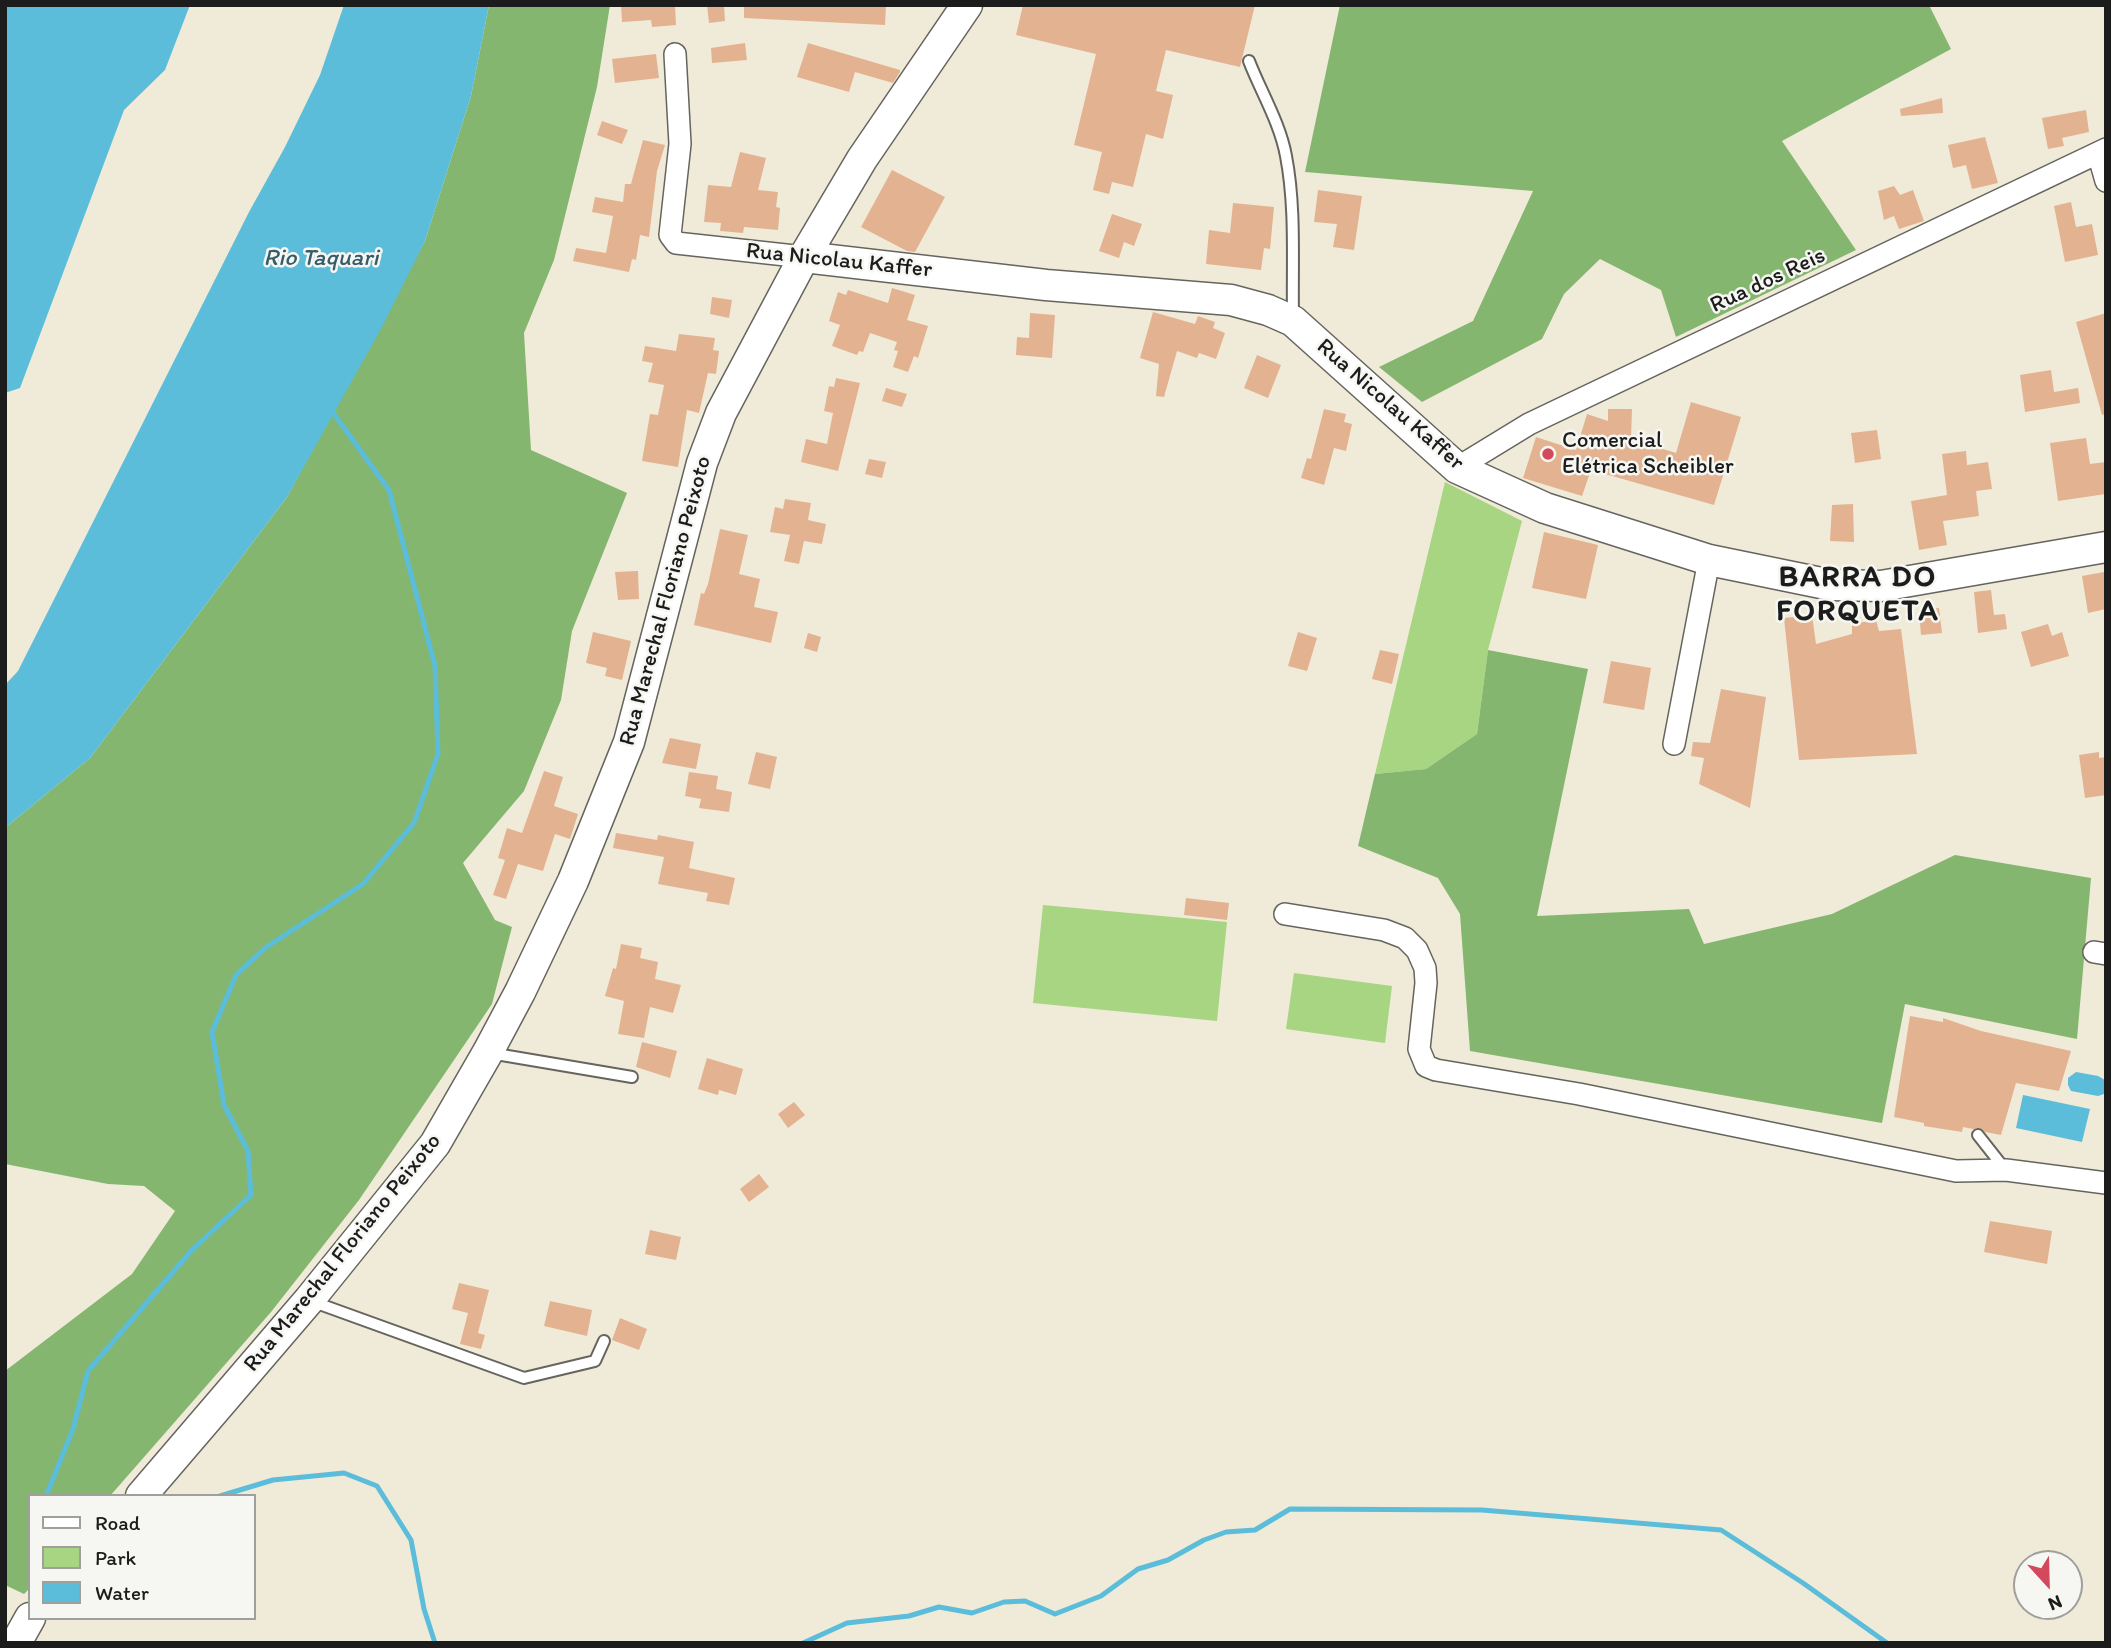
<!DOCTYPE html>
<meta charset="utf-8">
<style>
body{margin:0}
#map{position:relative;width:2111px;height:1648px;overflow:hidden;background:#f0ebd8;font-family:Itim,sans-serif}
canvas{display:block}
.frame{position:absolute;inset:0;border:7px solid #1c1c1c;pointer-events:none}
.legend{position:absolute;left:28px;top:1494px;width:228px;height:126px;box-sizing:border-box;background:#f6f6f2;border:2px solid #9f9f9c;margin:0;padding:9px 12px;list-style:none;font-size:21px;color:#1c1c1c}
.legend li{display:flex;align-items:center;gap:14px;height:35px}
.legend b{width:35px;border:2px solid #9f9f9c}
.north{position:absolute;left:2013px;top:1550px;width:70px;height:70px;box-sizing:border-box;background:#f6f6f2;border:2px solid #9f9f9c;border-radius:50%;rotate:158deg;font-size:19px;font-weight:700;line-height:28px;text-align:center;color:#1c1c1c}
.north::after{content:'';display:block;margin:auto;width:24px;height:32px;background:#d1495b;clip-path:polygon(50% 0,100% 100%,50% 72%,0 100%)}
</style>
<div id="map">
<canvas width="2111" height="1648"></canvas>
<div class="frame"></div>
<ul class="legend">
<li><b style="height:9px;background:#fff"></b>Road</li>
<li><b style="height:19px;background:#a7d582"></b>Park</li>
<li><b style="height:19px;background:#5bbdda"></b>Water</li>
</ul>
<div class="north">N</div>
</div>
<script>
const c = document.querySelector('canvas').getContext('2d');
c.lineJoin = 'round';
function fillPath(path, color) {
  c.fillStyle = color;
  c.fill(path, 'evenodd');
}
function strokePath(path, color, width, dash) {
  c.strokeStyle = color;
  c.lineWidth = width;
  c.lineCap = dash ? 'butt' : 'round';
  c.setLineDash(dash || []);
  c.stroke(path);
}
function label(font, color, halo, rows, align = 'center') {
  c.font = font + ' Itim,sans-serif';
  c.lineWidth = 5;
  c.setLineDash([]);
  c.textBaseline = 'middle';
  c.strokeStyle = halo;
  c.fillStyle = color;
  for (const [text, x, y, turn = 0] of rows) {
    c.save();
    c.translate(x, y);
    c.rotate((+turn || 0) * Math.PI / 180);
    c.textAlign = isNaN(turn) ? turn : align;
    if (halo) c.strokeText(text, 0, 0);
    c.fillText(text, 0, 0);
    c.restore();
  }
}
const green = new Path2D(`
 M 1445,482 L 1522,521 L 1488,650 L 1477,734 L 1426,769 L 1375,774 Z
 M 1043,905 L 1227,922 L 1217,1021 L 1033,1003 Z
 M 1294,973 L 1392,986 L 1385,1043 L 1286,1029 Z`);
const forest = new Path2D(`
 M 489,5 L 610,5 L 597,87 L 554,260 L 524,333 L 531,450 L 627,493 L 572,631 L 561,700 L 524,791 L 463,863 L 495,920 L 512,927 L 492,1004 L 359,1200 L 271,1312 L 110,1496 L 30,1496 L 30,1588 L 24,1594 L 5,1585 L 5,1371 L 132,1274 L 175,1211 L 144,1186 L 108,1184 L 5,1164 L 5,828 L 90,758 L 287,497 L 425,241 L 471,96 Z
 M 1340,5 L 1929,5 L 1951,49 L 1782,141 L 1856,250 L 1676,337 L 1661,290 L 1600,259 L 1564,294 L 1542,339 L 1422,402 L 1379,367 L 1473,321 L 1533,191 L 1305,172 Z
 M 1488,650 L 1588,669 L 1537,916 L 1689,909 L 1704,944 L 1832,914 L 1955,855 L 2091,878 L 2077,1039 L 1905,1004 L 1882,1123 L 1470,1051 L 1460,914 L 1438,878 L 1358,846 L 1375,774 L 1426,769 L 1477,734 Z`);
const water = new Path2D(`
 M 5,5 L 190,5 L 165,70 L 124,110 L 20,388 L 5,393 Z
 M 344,5 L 489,5 L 471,96 L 425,241 L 382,327 L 287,497 L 90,758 L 5,828 L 5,685 L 18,671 L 249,212 L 285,147 L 320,75 Z
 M 2076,1072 L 2098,1076 L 2105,1080 L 2104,1094 L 2098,1096 L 2071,1091 L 2068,1085 L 2068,1078 Z
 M 2023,1095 L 2090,1109 L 2082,1142 L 2016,1128 Z`);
const stream = new Path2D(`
 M 46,1496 L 73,1429 L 88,1371 L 192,1250 L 251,1195 L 248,1151 L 224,1105 L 212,1032 L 236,975 L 265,948 L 363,884 L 414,823 L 438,754 L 435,666 L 389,490 L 331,410
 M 220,1496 L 273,1480 L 344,1473 L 377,1486 L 411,1540 L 424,1609 L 435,1643
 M 803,1643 L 847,1623 L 909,1616 L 939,1607 L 972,1613 L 1004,1602 L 1025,1601 L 1055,1614 L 1101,1596 L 1138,1569 L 1168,1560 L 1204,1540 L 1226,1532 L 1255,1530 L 1290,1509 L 1482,1510 L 1721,1530 L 1803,1583 L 1887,1643`);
const building = new Path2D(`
 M 621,5 L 675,5 L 676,25 L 652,27 L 651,20 L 622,22 Z
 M 707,5 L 724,5 L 725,21 L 709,23 Z
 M 824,5 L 886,5 L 885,25 L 744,18 L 744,6 Z
 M 1023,5 L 1255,5 L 1240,67 L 1166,50 L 1156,91 L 1173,95 L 1163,139 L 1146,134 L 1133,187 L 1112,182 L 1109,194 L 1093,190 L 1102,152 L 1074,145 L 1096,54 L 1016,35 Z
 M 745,43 L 747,60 L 712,63 L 711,48 Z
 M 808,43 L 900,70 L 900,72 L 893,83 L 855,72 L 849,92 L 797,77 Z
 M 656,54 L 659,78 L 615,83 L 612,59 Z
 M 1942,98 L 1943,113 L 1901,116 L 1900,109 Z
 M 2086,110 L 2089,132 L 2062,138 L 2064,146 L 2048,149 L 2042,118 Z
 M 602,121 L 628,130 L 622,144 L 597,135 Z
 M 1985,137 L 1998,183 L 1972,189 L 1966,165 L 1953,168 L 1948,145 Z
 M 643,140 L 665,145 L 657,171 L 649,237 L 640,235 L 636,260 L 632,259 L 629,272 L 573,261 L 576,248 L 606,253 L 613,216 L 592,212 L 595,197 L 623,202 L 625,184 L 631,184 Z
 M 740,152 L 766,158 L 758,190 L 778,192 L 776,207 L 780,208 L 778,230 L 744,227 L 743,233 L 720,231 L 721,223 L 704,222 L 708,185 L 731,187 Z
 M 892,170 L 945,197 L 915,252 L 907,251 L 861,227 Z
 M 1894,186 L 1900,195 L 1913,190 L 1924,221 L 1899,229 L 1894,216 L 1884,220 L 1878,191 Z
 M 1318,190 L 1362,196 L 1354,250 L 1333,247 L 1337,224 L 1314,222 Z
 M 2071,202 L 2076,227 L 2092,224 L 2098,255 L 2065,262 L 2054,206 Z
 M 1233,203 L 1274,207 L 1270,249 L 1264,248 L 1261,270 L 1206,264 L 1209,230 L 1230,233 Z
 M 1112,214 L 1142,224 L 1134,246 L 1124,242 L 1119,258 L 1099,251 Z
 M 892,288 L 915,295 L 907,320 L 928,326 L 918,358 L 914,356 L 908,372 L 893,367 L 898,351 L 894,350 L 897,342 L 870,333 L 863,352 L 859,351 L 857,355 L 832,346 L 840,325 L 829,321 L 838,292 L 846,295 L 848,290 L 888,303 Z
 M 712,297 L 732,300 L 729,318 L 710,314 Z
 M 1153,312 L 1195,324 L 1198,316 L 1215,322 L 1213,328 L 1225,333 L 1216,359 L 1199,353 L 1197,358 L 1177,351 L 1164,397 L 1156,396 L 1159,364 L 1140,358 Z
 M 1030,313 L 1055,315 L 1052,358 L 1016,355 L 1017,337 L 1029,338 Z
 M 2106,313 L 2106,414 L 2102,415 L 2076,322 Z
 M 679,334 L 715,338 L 713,350 L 719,351 L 716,374 L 708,373 L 699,413 L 687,410 L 678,467 L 642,461 L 650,414 L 658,415 L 664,385 L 648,382 L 653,363 L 642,361 L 645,346 L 676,351 Z
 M 1257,355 L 1281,365 L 1268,398 L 1244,388 Z
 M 2051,370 L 2054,392 L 2078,388 L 2080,403 L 2025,412 L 2020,375 Z
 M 836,378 L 860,383 L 838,471 L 801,462 L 806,439 L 827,444 L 833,413 L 824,411 L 829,386 L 834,387 Z
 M 886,388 L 907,394 L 902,407 L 882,401 Z
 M 1691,402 L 1741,417 L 1714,505 L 1591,470 L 1582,496 L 1523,478 L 1536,437 L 1576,450 L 1587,414 L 1608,421 L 1608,409 L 1632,409 L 1631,439 L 1676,453 Z
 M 1324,409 L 1346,414 L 1344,422 L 1352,424 L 1346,451 L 1334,448 L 1324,485 L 1301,478 L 1307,458 L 1311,459 Z
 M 1877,430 L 1881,459 L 1855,463 L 1851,433 Z
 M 2086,438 L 2090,464 L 2106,462 L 2106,494 L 2058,501 L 2050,443 Z
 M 1966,451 L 1967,465 L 1988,462 L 1992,489 L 1976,491 L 1979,516 L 1943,521 L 1947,545 L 1919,550 L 1911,501 L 1947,495 L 1942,454 Z
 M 869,459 L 886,462 L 882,478 L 865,474 Z
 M 785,499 L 811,503 L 808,520 L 826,524 L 822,544 L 804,541 L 799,564 L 784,561 L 790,535 L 770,532 L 775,507 L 783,509 Z
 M 1853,504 L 1854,542 L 1830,541 L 1832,505 Z
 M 720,529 L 748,535 L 739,574 L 760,579 L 754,607 L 778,612 L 771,643 L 694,625 L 701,593 L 704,594 L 708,584 Z
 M 1544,532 L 1598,545 L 1586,599 L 1532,588 Z
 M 638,571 L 639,599 L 618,600 L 615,572 Z
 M 2104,572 L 2106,609 L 2088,613 L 2082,576 Z
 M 1991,590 L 1994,615 L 2005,614 L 2007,629 L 1978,633 L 1974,592 Z
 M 1939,608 L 1942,633 L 1921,635 L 1919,610 Z
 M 1812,615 L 1816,644 L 1852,634 L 1852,624 L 1876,620 L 1879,631 L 1901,629 L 1917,754 L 1799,760 L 1784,618 Z
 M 2048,624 L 2052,636 L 2062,632 L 2069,656 L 2031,667 L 2021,632 Z
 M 593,632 L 631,641 L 622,680 L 605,676 L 607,668 L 586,663 Z
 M 1298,632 L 1317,638 L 1307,671 L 1288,666 Z
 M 808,633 L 821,637 L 817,652 L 804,648 Z
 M 1380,650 L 1399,654 L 1392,684 L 1372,679 Z
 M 1611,661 L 1651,668 L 1644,710 L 1603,703 Z
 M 1721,689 L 1766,697 L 1750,808 L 1699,784 L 1704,758 L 1691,756 L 1693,742 L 1710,743 Z
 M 670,738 L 701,744 L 696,769 L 662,763 Z
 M 756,752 L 777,757 L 770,789 L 748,784 Z
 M 2099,752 L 2099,758 L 2106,757 L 2106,795 L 2085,798 L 2079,755 Z
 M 544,771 L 563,777 L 554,806 L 578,814 L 570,839 L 555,834 L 543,871 L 518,864 L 506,899 L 493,895 L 505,860 L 498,858 L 507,828 L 522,833 Z
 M 689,772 L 718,776 L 716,789 L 732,792 L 729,812 L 699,808 L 701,799 L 685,796 Z
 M 616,833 L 657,840 L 658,835 L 694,842 L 689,868 L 735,878 L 729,905 L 706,901 L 708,893 L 658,884 L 664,857 L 613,848 Z
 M 1186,898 L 1229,903 L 1227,920 L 1184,915 Z
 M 621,944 L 642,948 L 640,958 L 658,962 L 655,979 L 681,985 L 673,1013 L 650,1007 L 644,1038 L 618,1034 L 624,1001 L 605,996 L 613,968 L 616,969 Z
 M 1910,1016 L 1943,1022 L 1943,1018 L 1981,1031 L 2071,1051 L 2059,1091 L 2016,1083 L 2001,1135 L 1985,1132 L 1980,1128 L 1973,1129 L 1963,1127 L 1962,1132 L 1924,1126 L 1924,1123 L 1894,1117 Z
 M 642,1042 L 677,1051 L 670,1078 L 636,1067 Z
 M 707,1058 L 743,1069 L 736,1095 L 719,1090 L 718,1095 L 698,1089 Z
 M 794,1102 L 805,1115 L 788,1128 L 778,1114 Z
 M 759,1174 L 769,1187 L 749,1202 L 740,1189 Z
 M 1990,1221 L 2052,1231 L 2047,1264 L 1984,1252 Z
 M 650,1230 L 681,1237 L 676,1260 L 645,1254 Z
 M 459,1283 L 489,1290 L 478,1333 L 485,1335 L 481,1349 L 460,1344 L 468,1313 L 452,1309 Z
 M 550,1301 L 592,1310 L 587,1336 L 544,1326 Z
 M 620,1318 L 647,1329 L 639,1350 L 612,1340 Z`);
const service = new Path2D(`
 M 1249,61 C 1261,92 1280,123 1286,156 C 1296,208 1292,264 1293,317
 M 490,1053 L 632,1077
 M 1978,1135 L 2004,1168
 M 311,1301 L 524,1378 L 595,1361 L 604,1341`);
const minor = new Path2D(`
 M 675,54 L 680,144 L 670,235 L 676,243 L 804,257
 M 2098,153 L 2106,181
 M 1457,468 L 1529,424 L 2106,149
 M 1674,744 L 1709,560
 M 1285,914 L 1384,930 L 1405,938 L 1417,950 L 1425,968 L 1426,983 L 1419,1049 L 1426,1066 L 1436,1070 L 1579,1094 L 1956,1171 L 2006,1170 L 2106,1183
 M 2094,952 L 2106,954`);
const secondary = new Path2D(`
 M 804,257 L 1046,285 L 1231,300 L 1268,310 L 1293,321 L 1457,468 L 1545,508 L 1709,560 L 1831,585 L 1881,586 L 2106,547
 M 141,1496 L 309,1300 L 435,1144 L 488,1052 L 520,992 L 573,881 L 629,742 L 702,463 L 721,413 L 804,257 L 862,159 L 967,5
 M 16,1643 L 30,1618`);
const markers = [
 [1548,454,7,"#d1495b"]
];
const streetNames = [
 ["Rua Nicolau Kaffer",839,261,6],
 ["Rua dos Reis",1768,281,-25],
 ["Rua Nicolau Kaffer",1390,405,41],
 ["Rua Marechal Floriano Peixoto",666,601,-75],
 ["Rua Marechal Floriano Peixoto",343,1253,-51]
];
const poiNames = [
 ["Comercial",1562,441],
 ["Elétrica Scheibler",1562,467]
];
const waterNames = [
 ["Rio Taquari",321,259]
];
const districtNames = [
 ["BARRA DO",1858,578],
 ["FORQUETA",1858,612]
];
fillPath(green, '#a7d582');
fillPath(forest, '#85b670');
fillPath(water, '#5bbdda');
strokePath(stream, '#5bbdda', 5);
fillPath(building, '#e3b291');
strokePath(service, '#66645e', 14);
strokePath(minor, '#66645e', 24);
strokePath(secondary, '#66645e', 33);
strokePath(service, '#fff', 10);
strokePath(minor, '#fff', 21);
strokePath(secondary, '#fff', 30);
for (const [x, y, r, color] of markers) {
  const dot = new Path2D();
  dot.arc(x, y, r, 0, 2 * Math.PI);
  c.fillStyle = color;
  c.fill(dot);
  strokePath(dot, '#f6f6f2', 2.5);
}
label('23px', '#1c1c1c', '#f6f6f2', streetNames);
label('23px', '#1c1c1c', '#f6f6f2', poiNames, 'left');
label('italic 24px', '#355c68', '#f6f6f2', waterNames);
c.letterSpacing = '2px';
label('bold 30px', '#1c1c1c', '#f6f6f2', districtNames);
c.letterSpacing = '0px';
</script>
